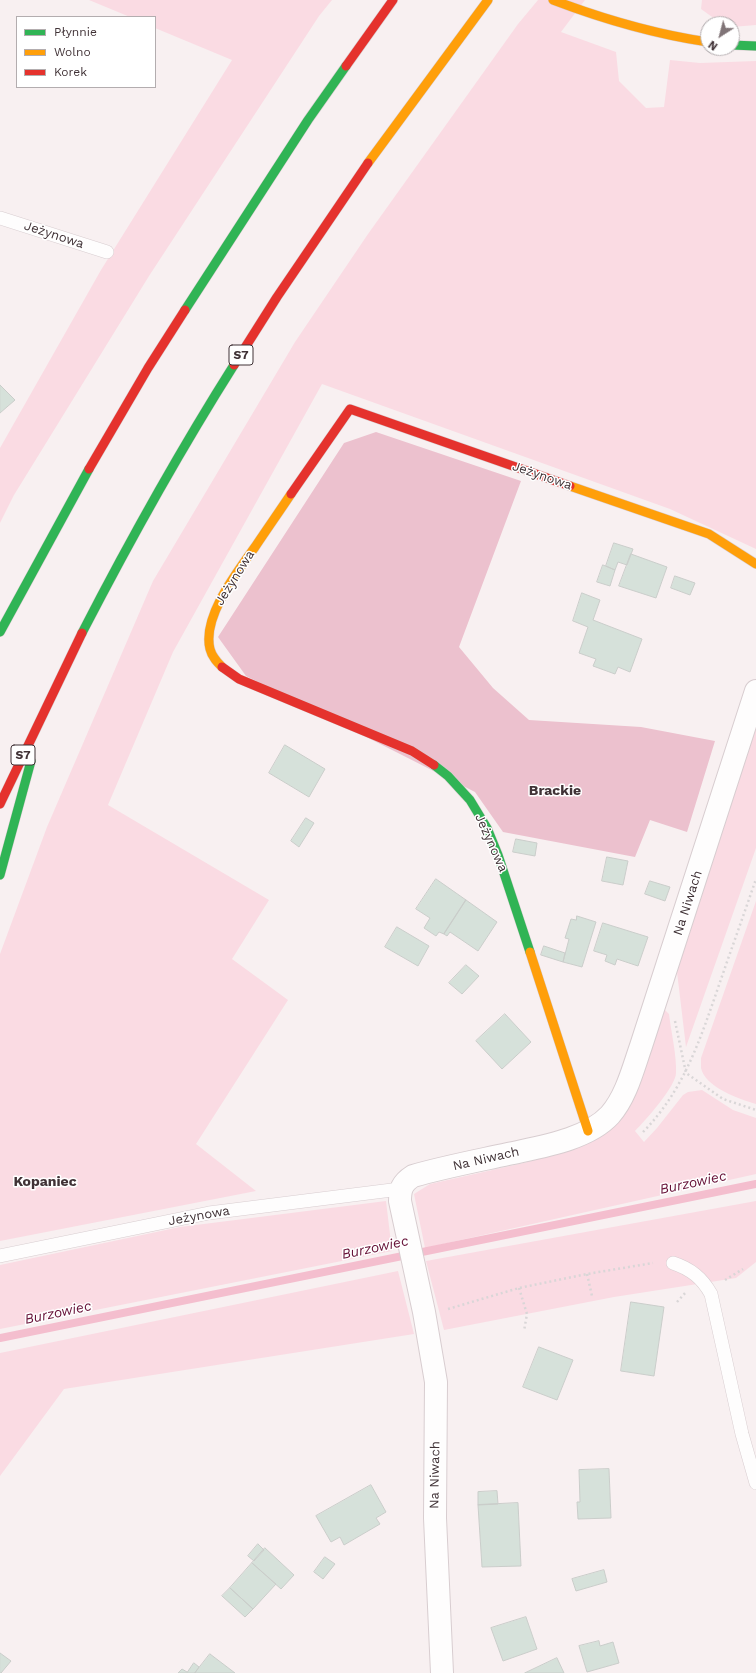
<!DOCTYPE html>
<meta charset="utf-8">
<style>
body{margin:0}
#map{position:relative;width:756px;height:1673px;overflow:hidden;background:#f8f0f1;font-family:"Work Sans",sans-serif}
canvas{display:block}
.legend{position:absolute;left:16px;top:16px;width:140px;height:72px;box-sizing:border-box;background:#fff;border:1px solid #b3adaf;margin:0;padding:5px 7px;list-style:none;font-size:12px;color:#403236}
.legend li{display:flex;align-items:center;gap:8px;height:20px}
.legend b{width:20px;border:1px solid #b3adaf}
.north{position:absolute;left:700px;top:16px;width:40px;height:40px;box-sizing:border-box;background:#fff;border:1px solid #b3adaf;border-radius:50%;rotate:216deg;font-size:11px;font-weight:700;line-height:16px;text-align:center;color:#403236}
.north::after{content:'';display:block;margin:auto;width:14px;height:18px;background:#807477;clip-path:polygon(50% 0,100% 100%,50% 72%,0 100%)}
</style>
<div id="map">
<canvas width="756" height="1673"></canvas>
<ul class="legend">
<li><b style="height:5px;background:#30b455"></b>Płynnie</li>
<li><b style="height:5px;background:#ff9f0a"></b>Wolno</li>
<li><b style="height:5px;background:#e5322d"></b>Korek</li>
</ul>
<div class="north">N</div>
</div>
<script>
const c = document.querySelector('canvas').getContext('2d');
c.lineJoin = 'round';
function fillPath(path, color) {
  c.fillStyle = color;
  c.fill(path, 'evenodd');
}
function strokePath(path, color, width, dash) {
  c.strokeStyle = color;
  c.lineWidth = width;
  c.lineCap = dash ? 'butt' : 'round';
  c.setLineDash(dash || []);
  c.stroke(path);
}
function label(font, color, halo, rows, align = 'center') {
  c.font = font + ' "Work Sans",sans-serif';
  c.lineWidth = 3;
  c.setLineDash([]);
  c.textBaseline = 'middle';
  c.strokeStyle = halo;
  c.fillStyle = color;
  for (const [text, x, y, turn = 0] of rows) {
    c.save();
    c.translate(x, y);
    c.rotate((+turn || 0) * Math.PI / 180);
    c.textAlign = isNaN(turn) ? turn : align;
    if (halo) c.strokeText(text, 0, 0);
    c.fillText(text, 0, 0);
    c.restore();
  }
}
const green = new Path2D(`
 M 89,0 L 332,0 L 319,16 L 149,276 L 14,495 L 0,523 L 0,448 L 101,270 L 232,60 L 155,28 L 155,17 L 130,17 Z
 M 538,0 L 585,0 L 561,32 L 616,52 L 619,81 L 646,108 L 664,107 L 670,60 L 700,63 L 756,61 L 756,549 L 670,509 L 322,384 L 173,652 L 108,805 L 269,900 L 232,959 L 288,1000 L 196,1144 L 256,1191 L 0,1241 L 0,954 L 47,827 L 153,581 L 295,342 L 368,234 L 518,24 Z
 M 702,0 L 756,0 L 756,25 L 732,27 L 732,24 L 722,24 L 701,9 Z
 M 756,728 L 756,848 L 686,1047 L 677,972 Z
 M 756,901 L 756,1104 C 739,1099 705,1087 701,1068 C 701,1065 701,1061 701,1058 Z
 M 664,1009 L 669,1014 C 671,1031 677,1057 676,1073 C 676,1086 645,1121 635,1131 L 644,1142 L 657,1128 L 683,1095 L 688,1092 L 702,1090 L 733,1110 L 756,1118 L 756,1174 L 425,1248 L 414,1194 L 430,1184 L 528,1162 L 588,1142 Z
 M 386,1201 L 392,1251 L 0,1329 L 0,1265 L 180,1227 Z
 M 756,1201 L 756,1262 L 736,1278 L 614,1297 L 444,1330 L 426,1261 Z
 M 398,1271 L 414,1334 L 64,1389 L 0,1476 L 0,1353 Z`);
const forest = new Path2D(`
 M 376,432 L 521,481 L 459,647 L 493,688 L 529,720 L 641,727 L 715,741 L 687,832 L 650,820 L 635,857 L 503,832 L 475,792 L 246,676 L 218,637 L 344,443 Z`);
const stream = new Path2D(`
 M 0,1338 L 756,1184`);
const building = new Path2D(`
 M 0,385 L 15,400 L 0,413 Z
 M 614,543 L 633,549 L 627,565 L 618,562 L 615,570 L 606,566 Z
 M 631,554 L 667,567 L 656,598 L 619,586 Z
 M 603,565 L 615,570 L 610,586 L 597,582 Z
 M 675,576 L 695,583 L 690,595 L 671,588 Z
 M 582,593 L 600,600 L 593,620 L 642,639 L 630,672 L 618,667 L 615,674 L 593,666 L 596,659 L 579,653 L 588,627 L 573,621 Z
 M 285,745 L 325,769 L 309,797 L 269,773 Z
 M 306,818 L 314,823 L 299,847 L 291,841 Z
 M 516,839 L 537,843 L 535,856 L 513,852 Z
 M 607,857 L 628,861 L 623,885 L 602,881 Z
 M 436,879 L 466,900 L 444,934 L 439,932 L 436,936 L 424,928 L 430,918 L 416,909 Z
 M 650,881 L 670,887 L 665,901 L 645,894 Z
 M 466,900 L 497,922 L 478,951 L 450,932 L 447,936 L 444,934 Z
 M 577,916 L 596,922 L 582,967 L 563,962 L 569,939 L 565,938 L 571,919 L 576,920 Z
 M 603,923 L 648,937 L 638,966 L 617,959 L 615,965 L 605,961 L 607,955 L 594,951 Z
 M 397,927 L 429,946 L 418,966 L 385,947 Z
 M 544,946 L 565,953 L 563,962 L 541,955 Z
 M 466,965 L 479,976 L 462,994 L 449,983 Z
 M 505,1014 L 531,1042 L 502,1069 L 476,1041 Z
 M 631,1302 L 664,1307 L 654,1376 L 621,1371 Z
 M 539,1347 L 573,1360 L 557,1400 L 523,1387 Z
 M 609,1469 L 611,1518 L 578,1519 L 577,1502 L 580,1502 L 579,1470 Z
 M 371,1485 L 386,1512 L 376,1518 L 380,1524 L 344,1545 L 340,1537 L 331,1542 L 316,1516 Z
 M 497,1491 L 498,1504 L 478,1505 L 478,1492 Z
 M 518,1503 L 521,1566 L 482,1567 L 478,1505 Z
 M 258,1544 L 264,1550 L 254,1561 L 248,1556 Z
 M 265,1548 L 294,1575 L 281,1589 L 252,1563 Z
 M 325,1557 L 335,1564 L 323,1579 L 314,1572 Z
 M 252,1563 L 276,1584 L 253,1609 L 230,1588 Z
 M 604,1570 L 607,1582 L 576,1591 L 572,1579 Z
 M 230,1588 L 253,1609 L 245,1617 L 222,1596 Z
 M 526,1617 L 537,1649 L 503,1661 L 491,1628 Z
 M 599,1641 L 600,1646 L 613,1642 L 619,1663 L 587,1672 L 579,1646 Z
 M 0,1653 L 11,1661 L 1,1673 L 0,1673 Z
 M 210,1654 L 235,1673 L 195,1673 Z
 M 557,1658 L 564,1673 L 525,1673 Z
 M 194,1663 L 199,1667 L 195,1673 L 178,1673 L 182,1669 L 187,1672 Z`);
const path = new Path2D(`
 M 675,1021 L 686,1073 L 723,1099 L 756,1110
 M 643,1132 C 684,1090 700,1040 719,985 C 731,950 744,914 756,879
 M 587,1274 L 592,1296
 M 725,1280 L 743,1269
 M 519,1288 L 527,1314 L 524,1331
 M 677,1302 L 686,1292
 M 448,1309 L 519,1288 L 587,1274 L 653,1263`);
const lane = new Path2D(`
 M 0,218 L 107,252
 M 0,1256 L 209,1213 L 400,1189
 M 673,1263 C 691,1269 702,1278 711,1294 L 742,1434 L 756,1483`);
const street = new Path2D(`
 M 442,1673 L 435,1518 L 436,1382 L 424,1312 L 400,1201 C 400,1189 402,1183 413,1176 C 444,1167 476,1161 508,1154 C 539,1147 587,1140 610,1115 C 626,1097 633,1069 641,1046 L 756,691`);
const fast = new Path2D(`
 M 732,45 L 756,46
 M 185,310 L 308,120 L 346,66
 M 0,632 L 89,469
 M 82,633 C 129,542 179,452 234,365
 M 434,765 L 448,776 L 470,800 L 487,828 L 498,855 L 530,952
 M 0,875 L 31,761`);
const slow = new Path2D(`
 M 553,0 C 603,19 654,34 708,42
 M 368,163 L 488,0
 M 570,486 L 709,534 L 756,564
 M 222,667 C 217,662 212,657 210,649 C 202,617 237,572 255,547 C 267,529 279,512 291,494
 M 530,952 L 588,1131`);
const jam = new Path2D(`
 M 346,66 L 393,0
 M 234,365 L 277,297 L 368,163
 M 89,469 L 148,368 L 185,310
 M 291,494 L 350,409 L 570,486
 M 222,667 L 239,679 L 412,751 L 434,765
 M 0,804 L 82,633`);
const shields = [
 [241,355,24],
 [23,755,24]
];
const shieldNames = [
 ["S7",241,355],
 ["S7",23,755]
];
const streetNames = [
 ["Jeżynowa",54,235,18],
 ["Jeżynowa",542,476,19],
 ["Jeżynowa",235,578,-58],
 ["Jeżynowa",491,843,66],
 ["Na Niwach",688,903,-72],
 ["Na Niwach",486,1159,-13],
 ["Jeżynowa",199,1216,-10],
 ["Na Niwach",435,1475,-89]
];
const neighbourhoodNames = [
 ["Brackie",555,791],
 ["Kopaniec",45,1182]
];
const waterNames = [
 ["Burzowiec",693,1183,-12],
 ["Burzowiec",375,1248,-12],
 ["Burzowiec",58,1313,-12]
];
fillPath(green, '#fadbe3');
fillPath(forest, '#ecc1ce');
strokePath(stream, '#f4bece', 8);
fillPath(building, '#d6e1da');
strokePath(building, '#cacdca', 1);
strokePath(lane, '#d8cdd0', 14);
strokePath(street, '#d8cdd0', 24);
strokePath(fast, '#d8cdd0', 10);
strokePath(slow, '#d8cdd0', 10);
strokePath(jam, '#d8cdd0', 10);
strokePath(path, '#d9d6d7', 2.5, [2, 3]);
strokePath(lane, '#fefdfd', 13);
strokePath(street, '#fefdfd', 22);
strokePath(fast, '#30b455', 9);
strokePath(slow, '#ff9f0a', 9);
strokePath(jam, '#e5322d', 9);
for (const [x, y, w] of shields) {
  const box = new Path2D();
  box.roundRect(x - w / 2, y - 10, w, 20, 3);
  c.fillStyle = '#fff';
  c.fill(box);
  strokePath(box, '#403236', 1);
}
label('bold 12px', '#403236', null, shieldNames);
label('13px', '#403236', '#fff', streetNames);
label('bold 14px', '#403236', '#fff', neighbourhoodNames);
label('italic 14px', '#640e35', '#fff', waterNames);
</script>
